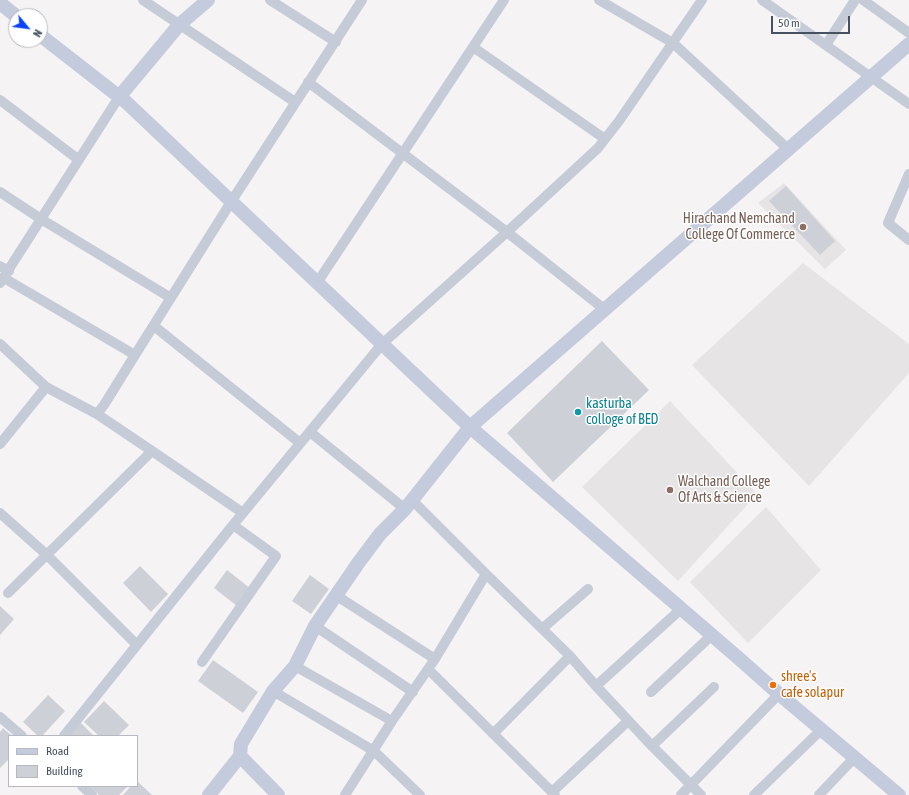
<!DOCTYPE html>
<style>
body{margin:0}
#map{position:relative;width:909px;height:795px;overflow:hidden;background:#f5f3f3;font-family:"Asap Condensed",sans-serif}
canvas{display:block}
.legend{position:absolute;left:8px;top:735px;width:130px;height:52px;box-sizing:border-box;background:#fff;border:1px solid #b6b9c0;margin:0;padding:5px 7px;list-style:none;font-size:12px;color:#485162}
.legend li{display:flex;align-items:center;gap:8px;height:20px}
.legend b{width:20px;border:1px solid #b6b9c0}
.north{position:absolute;left:8px;top:8px;width:40px;height:40px;box-sizing:border-box;background:#fff;border:1px solid #b6b9c0;border-radius:50%;rotate:119deg;font-size:11px;font-weight:700;line-height:16px;text-align:center;color:#485162}
.north::after{content:'';display:block;margin:auto;width:14px;height:18px;background:#0b42f7;clip-path:polygon(50% 0,100% 100%,50% 72%,0 100%)}
.scale{position:absolute;left:771px;top:16px;width:79px;height:18px;box-sizing:border-box;border:2px solid #485162;border-top:0;padding-left:5px;font-size:12px;line-height:14px;white-space:nowrap;color:#485162;-webkit-text-stroke:3px #fff;paint-order:stroke}
</style>
<div id="map">
<canvas width="909" height="795"></canvas>
<ul class="legend">
<li><b style="height:5px;background:#c4cbdc"></b>Road</li>
<li><b style="height:11px;background:#ced0d8"></b>Building</li>
</ul>
<div class="north">N</div>
<div class="scale">50 m</div>
</div>
<script>
const c = document.querySelector('canvas').getContext('2d');
c.lineJoin = 'round';
function fillPath(path, color) {
  c.fillStyle = color;
  c.fill(path, 'evenodd');
}
function strokePath(path, color, width, dash) {
  c.strokeStyle = color;
  c.lineWidth = width;
  c.lineCap = dash ? 'butt' : 'round';
  c.setLineDash(dash || []);
  c.stroke(path);
}
function label(font, color, halo, rows, align = 'center') {
  c.font = font + ' "Asap Condensed",sans-serif';
  c.lineWidth = 3;
  c.setLineDash([]);
  c.textBaseline = 'middle';
  c.strokeStyle = halo;
  c.fillStyle = color;
  for (const [text, x, y, turn = 0] of rows) {
    c.save();
    c.translate(x, y);
    c.rotate((+turn || 0) * Math.PI / 180);
    c.textAlign = isNaN(turn) ? turn : align;
    if (halo) c.strokeText(text, 0, 0);
    c.fillText(text, 0, 0);
    c.restore();
  }
}
const education = new Path2D(`
 M 784,183 L 846,250 L 825,269 L 758,203 Z
 M 803,263 L 909,344 L 909,373 L 809,486 L 692,365 Z
 M 670,401 L 757,494 L 678,581 L 582,487 Z
 M 766,507 L 821,570 L 748,643 L 690,582 Z`);
const building = new Path2D(`
 M 786,186 L 835,241 L 820,255 L 769,201 Z
 M 602,341 L 649,390 L 553,482 L 507,433 Z
 M 140,566 L 168,594 L 151,612 L 123,583 Z
 M 227,570 L 251,589 L 237,606 L 214,588 Z
 M 310,575 L 329,589 L 311,614 L 292,601 Z
 M 0,606 L 14,619 L 0,635 Z
 M 213,660 L 258,692 L 243,713 L 198,681 Z
 M 48,695 L 65,711 L 42,736 L 38,736 L 23,722 Z
 M 104,701 L 129,725 L 118,736 L 99,736 L 84,722 Z
 M 81,723 L 94,736 L 69,736 Z
 M 3,728 L 12,736 L 9,736 L 9,759 L 0,768 L 0,732 Z
 M 137,781 L 152,795 L 123,795 L 131,786 L 137,786 Z
 M 90,786 L 128,786 L 119,795 L 99,795 Z`);
const street = new Path2D(`
 M 143,0 L 295,102
 M 270,0 L 336,42
 M 599,0 L 673,43 L 788,149
 M 762,0 L 909,104
 M 863,0 L 909,33
 M 826,45 L 855,0
 M 473,47 L 605,139
 M 308,82 L 507,232 L 604,309
 M 0,100 L 79,160
 M 909,174 L 888,223 L 909,240
 M 0,192 L 41,219 L 171,298
 M 0,266 L 9,271
 M 4,278 L 135,355 L 231,202 L 362,0
 M 0,283 L 119,97
 M 317,283 L 504,0
 M 154,326 L 300,443
 M 0,344 L 46,387 L 97,414 L 152,451 L 8,593
 M 97,414 L 104,405 L 135,355
 M 310,432 L 405,509
 M 0,444 L 46,387
 M 152,451 L 243,513
 M 412,500 L 486,574 L 570,656 L 596,686 L 652,746 L 701,795
 M 0,513 L 47,555 L 137,645
 M 337,596 L 435,659
 M 315,626 L 413,692
 M 543,628 L 588,589
 M 202,662 L 276,556 L 233,525 L 382,344 L 507,232 L 598,148 L 619,121 L 702,0
 M 295,666 L 392,721
 M 428,669 L 555,795
 M 596,686 L 681,609
 M 273,691 L 374,751 L 420,795
 M 651,692 L 712,635
 M 0,717 L 22,736
 M 493,734 L 570,656
 M 64,736 L 233,525
 M 652,746 L 714,687
 M 82,786 L 92,795
 M 552,792 L 628,721
 M 345,795 L 392,721 L 435,659 L 486,574
 M 681,795 L 779,694
 M 754,795 L 821,730
 M 819,795 L 854,758`);
const secondary = new Path2D(`
 M 0,3 L 16,16
 M 40,35 L 126,102 L 470,427 L 735,655 L 779,694 L 899,795
 M 119,97 L 179,25 L 208,0
 M 240,756 L 278,795
 M 209,795 L 240,756 L 241,744 L 273,691 L 295,666 L 315,626 L 359,562 L 380,534 L 405,509 L 470,427 L 909,44`);
const markers = [
 [803,227,4,"#8d6e63"],
 [578,412,4,"#0f9aa8"],
 [670,490,4,"#8d6e63"],
 [773,685,4,"#e8710a"]
];
const educationNames = [
 ["Hirachand Nemchand",795,219],
 ["College Of Commerce",795,235],
 ["Walchand College",678,482,"left"],
 ["Of Arts & Science",678,498,"left"]
];
const cultureNames = [
 ["kasturba",586,404],
 ["colloge of BED",586,420]
];
const foodNames = [
 ["shree's",781,677],
 ["cafe solapur",781,693]
];
fillPath(education, '#e6e4e4');
fillPath(building, '#ced0d8');
strokePath(street, '#c6cbd8', 10);
strokePath(secondary, '#c4cbdc', 14);
for (const [x, y, r, color] of markers) {
  const dot = new Path2D();
  dot.arc(x, y, r, 0, 2 * Math.PI);
  c.fillStyle = color;
  c.fill(dot);
  strokePath(dot, '#fff', 1.5);
}
label('14px', '#785e54', '#fff', educationNames, 'right');
label('14px', '#0d838f', '#fff', cultureNames, 'left');
label('14px', '#c56008', '#fff', foodNames, 'left');
</script>
